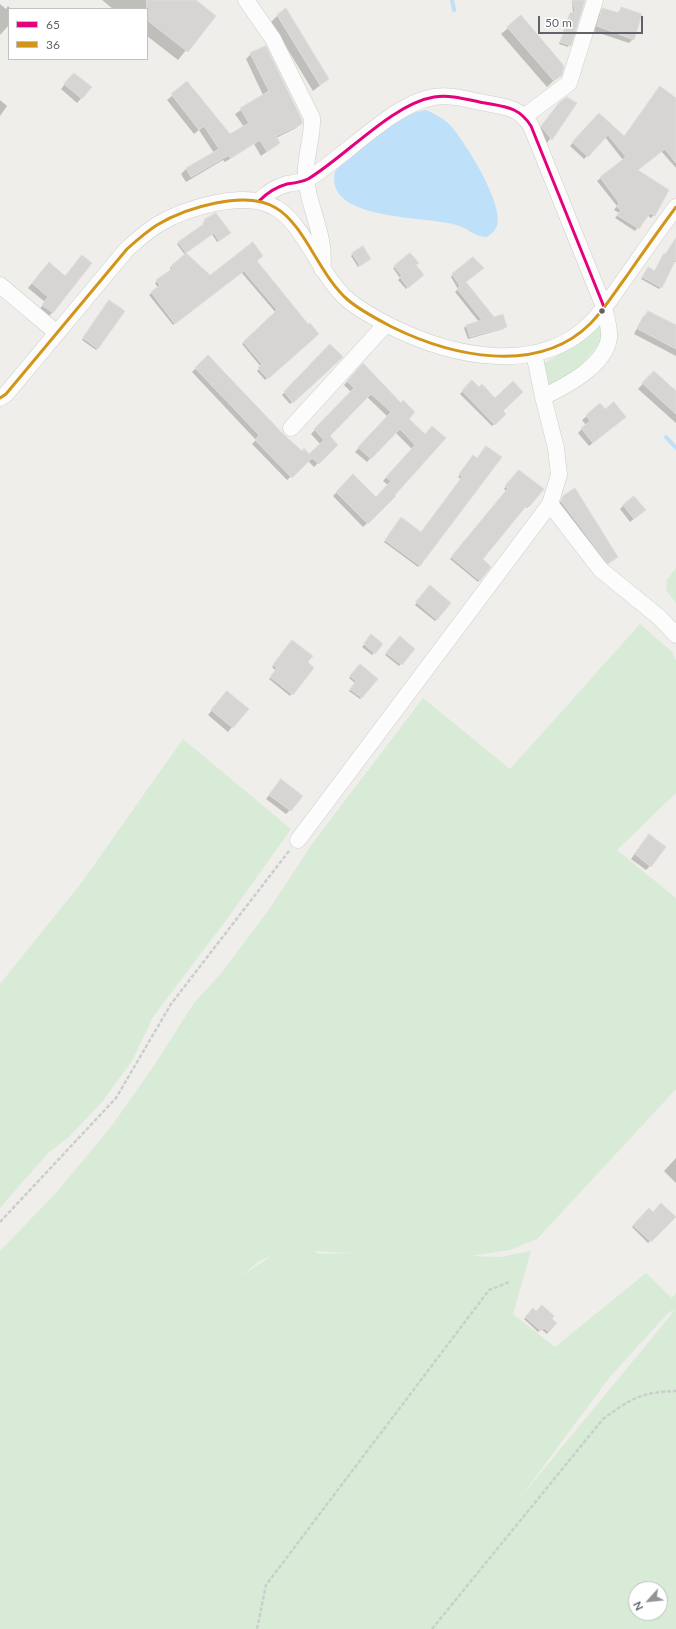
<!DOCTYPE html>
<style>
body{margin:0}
#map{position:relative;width:676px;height:1629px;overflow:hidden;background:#efeeea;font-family:Lato,sans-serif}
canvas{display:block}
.legend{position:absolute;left:8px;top:8px;width:140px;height:52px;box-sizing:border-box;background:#fff;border:1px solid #bfc1c3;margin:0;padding:5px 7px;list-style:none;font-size:12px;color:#5f6368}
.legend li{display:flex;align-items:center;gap:8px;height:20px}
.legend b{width:20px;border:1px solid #bfc1c3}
.north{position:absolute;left:628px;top:1581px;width:40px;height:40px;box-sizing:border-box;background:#fff;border:1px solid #bfc1c3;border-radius:50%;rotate:243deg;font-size:11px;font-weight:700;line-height:16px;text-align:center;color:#5f6368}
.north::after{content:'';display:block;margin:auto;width:14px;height:18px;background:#919496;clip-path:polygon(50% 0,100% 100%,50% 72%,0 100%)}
.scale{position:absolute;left:538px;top:16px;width:105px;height:18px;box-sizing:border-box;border:2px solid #5f6368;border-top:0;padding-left:5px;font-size:12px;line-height:14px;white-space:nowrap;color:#5f6368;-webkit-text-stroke:3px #fff;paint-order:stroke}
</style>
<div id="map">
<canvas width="676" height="1629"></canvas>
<ul class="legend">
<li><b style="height:5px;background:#e5007d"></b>65</li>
<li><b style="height:5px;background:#d1951a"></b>36</li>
</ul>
<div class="north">N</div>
<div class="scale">50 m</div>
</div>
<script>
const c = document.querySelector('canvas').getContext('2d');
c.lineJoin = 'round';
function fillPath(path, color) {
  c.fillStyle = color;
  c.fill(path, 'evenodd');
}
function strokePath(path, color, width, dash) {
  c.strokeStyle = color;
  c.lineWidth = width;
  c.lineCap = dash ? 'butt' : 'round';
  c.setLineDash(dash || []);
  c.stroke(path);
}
const green = new Path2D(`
 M 600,324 L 602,341 L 574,373 L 548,389 L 544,363 L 575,346 Z
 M 676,568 L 676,603 L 666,590 L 667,580 Z
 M 640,624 L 672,652 L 676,661 L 676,793 L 617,850 L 676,898 L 676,1089 L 537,1239 L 510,1250 L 470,1256 L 500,1257 L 531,1251 L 513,1314 L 555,1347 L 646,1273 L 672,1298 L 676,1293 L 676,1629 L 0,1629 L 0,1251 L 54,1195 L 111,1127 L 155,1064 L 194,1003 L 223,971 L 270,908 L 312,844 L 423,698 L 510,769 ZM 314,1251 L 353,1253 L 354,1253 L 319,1254 ZM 270,1256 L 270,1257 L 242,1276 L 258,1262 ZM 675,1310 L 520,1498 L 609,1378 L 669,1312 ZM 636,1589 L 660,1589 L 660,1613 L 636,1613 Z
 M 183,739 L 291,829 L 227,919 L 153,1017 L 132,1061 L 102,1102 L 69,1137 L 48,1153 L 0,1208 L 0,984 L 82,882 Z`);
const water = new Path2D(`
 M 426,110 C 435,114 443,118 450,125 C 464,140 505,205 497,226 C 495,231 491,234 487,237 C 476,237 471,231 462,227 C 455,224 448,223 441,222 C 414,217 344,217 335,186 C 333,177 334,171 340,164 C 362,148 401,113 426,110 Z`);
const shadow = new Path2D(`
 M 102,0 L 194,0 L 214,16 L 178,60 L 147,36 L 147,9 L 113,9 Z
 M 572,0 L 584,0 L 568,47 L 559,44 L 569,16 L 573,14 Z
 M 0,4 L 6,9 L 8,6 L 11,9 L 9,9 L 9,25 L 0,35 Z
 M 603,9 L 617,13 L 621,9 L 633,39 L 629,43 L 593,31 L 598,13 Z
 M 278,15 L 328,79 L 313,91 L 271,22 Z
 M 508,28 L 561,74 L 547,87 L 501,34 Z
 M 251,54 L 301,123 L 296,128 L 276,138 L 279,143 L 261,156 L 254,144 L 225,162 L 223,160 L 186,182 L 181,174 L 186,169 L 214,153 L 199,130 L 194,134 L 167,100 L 187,83 L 229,136 L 244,127 L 235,114 L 263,95 L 246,59 Z
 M 69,79 L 91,87 L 77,103 L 61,89 Z
 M 0,100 L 7,106 L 0,116 Z
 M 559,103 L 575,104 L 547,143 L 538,131 Z
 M 676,112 L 676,168 L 661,151 L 637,170 L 654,215 L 651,218 L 647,215 L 635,231 L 615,218 L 619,213 L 614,210 L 617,206 L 597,181 L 623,160 L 605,137 L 584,159 L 570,146 L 599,114 L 624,137 Z
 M 205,221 L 228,235 L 217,242 L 212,234 L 185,253 L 210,276 L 256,261 L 308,326 L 318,334 L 265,380 L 257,371 L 261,367 L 242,344 L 276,313 L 241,272 L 173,325 L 149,295 L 158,288 L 155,283 L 171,270 L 170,268 L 185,255 L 177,244 L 204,225 L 203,223 Z
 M 676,239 L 676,262 L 674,261 L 661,287 L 659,289 L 641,279 L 648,268 L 654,272 L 662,256 L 665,255 Z
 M 353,254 L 368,260 L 358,267 L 351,256 Z
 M 82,256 L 53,312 L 48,317 L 39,310 L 45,302 L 28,288 L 45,268 L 64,277 Z
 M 395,267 L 421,277 L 406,289 L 398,280 L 400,278 L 393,268 Z
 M 453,274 L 465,283 L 494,318 L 506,326 L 503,329 L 468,339 L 464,328 L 466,326 L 479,322 L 455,292 L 458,289 L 451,277 Z
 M 108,303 L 98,348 L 96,350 L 82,340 Z
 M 648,312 L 676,326 L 676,356 L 634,334 L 643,317 Z
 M 330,346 L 341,357 L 290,404 L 282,395 Z
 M 208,356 L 284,435 L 302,452 L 309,455 L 321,445 L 311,434 L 351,392 L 344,385 L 363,365 L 407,419 L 425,435 L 393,495 L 395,496 L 363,527 L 333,496 L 353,476 L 376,498 L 388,485 L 383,481 L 412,449 L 395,432 L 367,462 L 355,452 L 388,417 L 367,397 L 328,436 L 337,445 L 314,467 L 308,461 L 287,480 L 252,444 L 256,440 L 192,372 Z
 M 649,377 L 676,393 L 676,423 L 638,389 Z
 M 472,382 L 505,414 L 492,426 L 460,394 Z
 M 600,405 L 605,410 L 620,421 L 589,446 L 578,433 L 586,425 L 582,420 Z
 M 500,457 L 418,567 L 384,542 L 399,520 L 421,533 L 461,479 L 458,477 L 471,458 Z
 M 517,473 L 528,506 L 527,508 L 524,506 L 481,560 L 480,580 L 478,582 L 450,559 L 506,491 L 504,489 Z
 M 563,497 L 614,560 L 605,565 L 559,504 Z
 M 624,505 L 640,514 L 630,522 L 620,509 Z
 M 428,588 L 437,619 L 435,621 L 415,605 Z
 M 370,638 L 374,653 L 372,655 L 362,647 Z
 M 398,640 L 414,649 L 399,666 L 385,655 Z
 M 290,643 L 307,663 L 290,696 L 269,679 L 276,671 L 272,667 Z
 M 358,667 L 361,698 L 360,699 L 349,691 L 355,683 L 349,678 Z
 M 223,697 L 247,709 L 228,732 L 208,715 Z
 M 277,785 L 290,810 L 286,814 L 266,799 Z
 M 645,840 L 650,866 L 646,870 L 631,859 Z
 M 676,1158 L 676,1183 L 664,1171 Z
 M 649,1209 L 653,1213 L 674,1217 L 648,1243 L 632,1227 Z
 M 533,1309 L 556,1323 L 547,1334 L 541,1329 L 538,1332 L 524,1319 Z`);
const stream = new Path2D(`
 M 452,0 L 454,10
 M 666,437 L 676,448`);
const building = new Path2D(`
 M 147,0 L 196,0 L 216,16 L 188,52 L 147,20 Z
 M 573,0 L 585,0 L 571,46 L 560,42 L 570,13 L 575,12 Z
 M 621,7 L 642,14 L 634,40 L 597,26 L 602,8 L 619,13 Z
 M 286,8 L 329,79 L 320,85 L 277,15 Z
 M 521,15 L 564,66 L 562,75 L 554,81 L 507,27 Z
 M 266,46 L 302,120 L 302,124 L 276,136 L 280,143 L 267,152 L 260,140 L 230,158 L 229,155 L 191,177 L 186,168 L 219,149 L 204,126 L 199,130 L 171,94 L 187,81 L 230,134 L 249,123 L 240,108 L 269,91 L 250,53 Z
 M 74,73 L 92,87 L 82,99 L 64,84 Z
 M 660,86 L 676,98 L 676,163 L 665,149 L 638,170 L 669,190 L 655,216 L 650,213 L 639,229 L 617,215 L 621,210 L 617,207 L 619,203 L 600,177 L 626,157 L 608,135 L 588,157 L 572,142 L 599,113 L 624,136 Z
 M 567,97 L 577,103 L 552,140 L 541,126 L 559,103 Z
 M 216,213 L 231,233 L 219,241 L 214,233 L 186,253 L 178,242 L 205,223 L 204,220 Z
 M 676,238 L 676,259 L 662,288 L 642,277 L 648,267 L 655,271 L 664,253 L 665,254 Z
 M 253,242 L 263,256 L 257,261 L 308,324 L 310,323 L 319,334 L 268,379 L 258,368 L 262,364 L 243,342 L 277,310 L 244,271 L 175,324 L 151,292 L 160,285 L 156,280 L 173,268 L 171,266 L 186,253 L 210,275 Z
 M 363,246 L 371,259 L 360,266 L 352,253 Z
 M 410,253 L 419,263 L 416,265 L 424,275 L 408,288 L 400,277 L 402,276 L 394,266 Z
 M 82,255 L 92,263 L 53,313 L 42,305 L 48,297 L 32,283 L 49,262 L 65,276 Z
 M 473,257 L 484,268 L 466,282 L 494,317 L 503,314 L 507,327 L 470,337 L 466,325 L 482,320 L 457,289 L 460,286 L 452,274 Z
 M 109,300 L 125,311 L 98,349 L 83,338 Z
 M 648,311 L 676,325 L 676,349 L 638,329 Z
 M 330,344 L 343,357 L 293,403 L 284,392 Z
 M 208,355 L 284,435 L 302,451 L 304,448 L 309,454 L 324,440 L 314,429 L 354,388 L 347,381 L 363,363 L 401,403 L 403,400 L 415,412 L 409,419 L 425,434 L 432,426 L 446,438 L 395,495 L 396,496 L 368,524 L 336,492 L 353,474 L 376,497 L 391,481 L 386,477 L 415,445 L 400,429 L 371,459 L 358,447 L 391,412 L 371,394 L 330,436 L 338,445 L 319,464 L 312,458 L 292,478 L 255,440 L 259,435 L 195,368 Z
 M 654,371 L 676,391 L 676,414 L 642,383 Z
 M 472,380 L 479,387 L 482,384 L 495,398 L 513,381 L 523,392 L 503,411 L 506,414 L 495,425 L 462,391 Z
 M 614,402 L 626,417 L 593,443 L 581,428 L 590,421 L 586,415 L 600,403 L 605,409 Z
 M 486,446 L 502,457 L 420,566 L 385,540 L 401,517 L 421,532 L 462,477 L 459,474 L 473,455 L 477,458 Z
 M 519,470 L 544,489 L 529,507 L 527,505 L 483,559 L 491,567 L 480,581 L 451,557 L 508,488 L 505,486 Z
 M 575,488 L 618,557 L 608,564 L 561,501 L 563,496 Z
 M 634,496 L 646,510 L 634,519 L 623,505 Z
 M 430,585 L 451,603 L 437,620 L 416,602 Z
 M 371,634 L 383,644 L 375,654 L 364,644 Z
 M 400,636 L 415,649 L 402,665 L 386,653 Z
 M 292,640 L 313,656 L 308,662 L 314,668 L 293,695 L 270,677 L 277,668 L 273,665 Z
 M 360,664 L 378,679 L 362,698 L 350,689 L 356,681 L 350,676 Z
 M 227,691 L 249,709 L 233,728 L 211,710 Z
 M 281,779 L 303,796 L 291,811 L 269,795 Z
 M 649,834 L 666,847 L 651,867 L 635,854 Z
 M 661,1203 L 676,1217 L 651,1242 L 633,1225 L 649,1208 L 653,1212 Z
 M 542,1305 L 554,1316 L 552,1319 L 557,1323 L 549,1332 L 544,1328 L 541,1331 L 525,1317 L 533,1308 L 536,1311 Z`);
const path = new Path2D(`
 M 0,1222 L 116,1098 L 171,1004 L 289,851
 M 257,1629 L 266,1585 L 489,1290 L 509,1282
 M 432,1629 L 603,1419 C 631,1399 640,1392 676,1391`);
const minor = new Path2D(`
 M 246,0 L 273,39 L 312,118 C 313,139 304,158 306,179 C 309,209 327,239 322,269
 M 525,116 L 569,83 L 595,0
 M 259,201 C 267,193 276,187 287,184 C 294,183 302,182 308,179 C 345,157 392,104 434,97 C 450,94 469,100 485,103 C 506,107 519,107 531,126 L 604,307 C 606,317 610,328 609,338 C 605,366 566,386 543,397
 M 0,285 L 57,333
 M 0,398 L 6,394 L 127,249 C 137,240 146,232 157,225 C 185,208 246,189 276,208 C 305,225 319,275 348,300 C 361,311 377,319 392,327 C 451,356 537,376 590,324 C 604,310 614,293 626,277 C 642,254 659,230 676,207
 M 291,428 L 386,324
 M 550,504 L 601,570 L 659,617 L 676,635
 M 298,840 L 550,504 L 559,475 L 556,448 L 543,397 L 534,353`);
const bus1 = new Path2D(`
 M 259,201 C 267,193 276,187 287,184 C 294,183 302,182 308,179 C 345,157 392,104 434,97 C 450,94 469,100 485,103 C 506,107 519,107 531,126 L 604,307`);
const bus2 = new Path2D(`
 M 0,398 L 6,394 L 127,249 C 137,240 146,232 157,225 C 185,208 246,189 276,208 C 305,225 319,275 348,300 C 361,311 377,319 392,327 C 451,356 537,376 590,324 C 604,310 614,293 626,277 C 642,254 659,230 676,207`);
const markers = [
 [602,311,3.5,"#5f6368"]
];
fillPath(green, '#d8ebd6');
fillPath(water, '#bfe0f9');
fillPath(shadow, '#0003');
strokePath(stream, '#bfe0f9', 4);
fillPath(building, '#d6d5d3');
strokePath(building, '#deddd9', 1);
strokePath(minor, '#cbcccc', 17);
strokePath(path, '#cacfcc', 2.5, [4, 2]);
strokePath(minor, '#fdfcfc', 16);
strokePath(bus1, '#e5007d', 3);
strokePath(bus2, '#d1951a', 3);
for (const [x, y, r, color] of markers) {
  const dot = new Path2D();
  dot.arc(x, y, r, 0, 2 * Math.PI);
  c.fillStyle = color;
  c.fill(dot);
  strokePath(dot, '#fff', 1.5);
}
</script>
